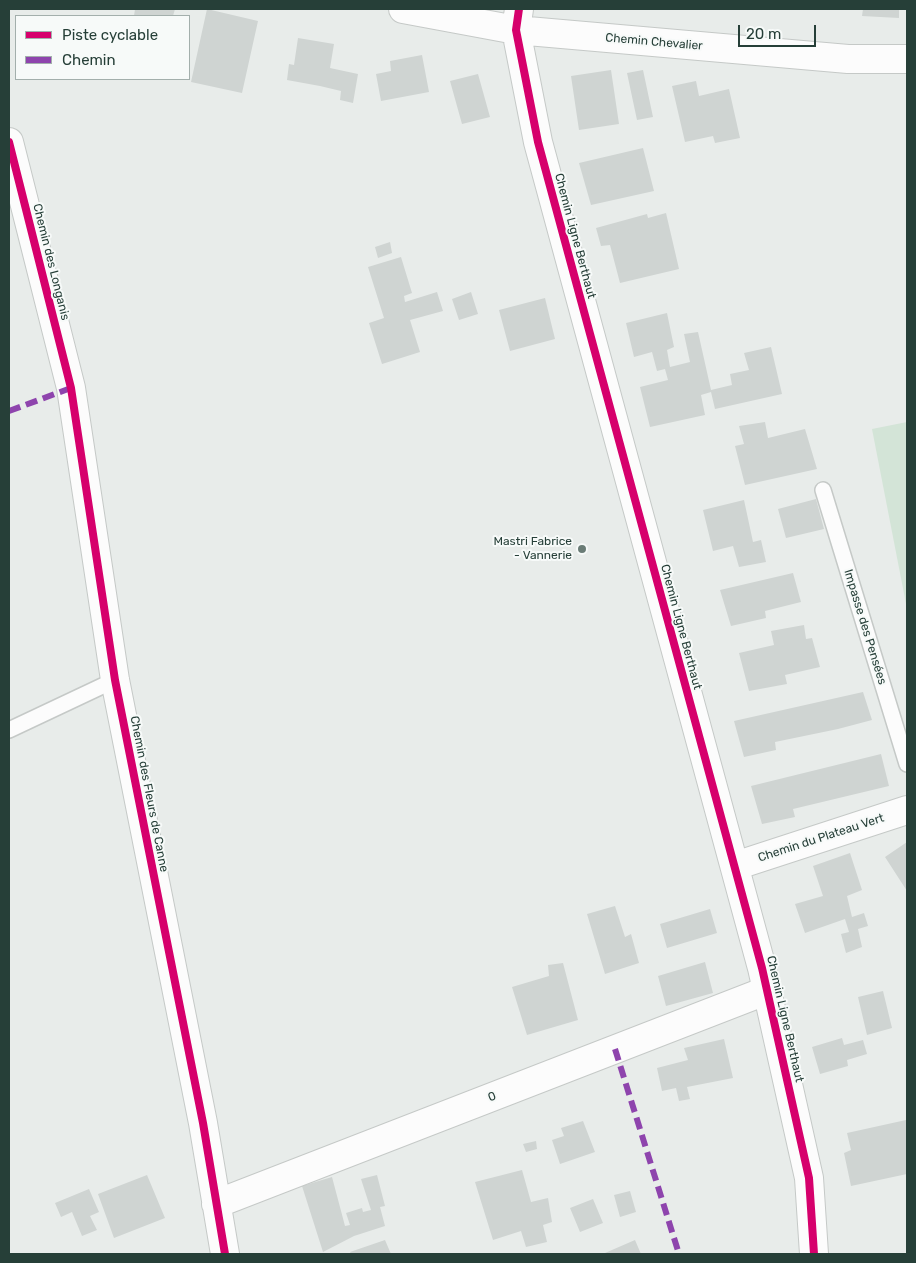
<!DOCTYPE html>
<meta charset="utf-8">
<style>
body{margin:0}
#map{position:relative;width:916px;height:1263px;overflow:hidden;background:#e8ecea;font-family:Rubik,sans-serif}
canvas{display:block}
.frame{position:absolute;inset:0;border:10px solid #263f38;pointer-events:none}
.legend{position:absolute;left:15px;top:15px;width:175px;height:65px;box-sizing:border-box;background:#f7faf9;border:1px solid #a3afac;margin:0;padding:6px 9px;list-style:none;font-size:15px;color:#263f38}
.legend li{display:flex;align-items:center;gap:10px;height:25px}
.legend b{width:25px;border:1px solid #a3afac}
.scale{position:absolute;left:738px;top:25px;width:78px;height:22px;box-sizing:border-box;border:2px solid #263f38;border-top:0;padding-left:6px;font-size:15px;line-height:18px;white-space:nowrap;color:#263f38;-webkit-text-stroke:4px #f7faf9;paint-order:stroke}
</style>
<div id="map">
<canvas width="916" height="1263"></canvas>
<div class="frame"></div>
<ul class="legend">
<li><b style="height:6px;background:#d6006c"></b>Piste cyclable</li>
<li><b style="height:6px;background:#8e44ad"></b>Chemin</li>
</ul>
<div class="scale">20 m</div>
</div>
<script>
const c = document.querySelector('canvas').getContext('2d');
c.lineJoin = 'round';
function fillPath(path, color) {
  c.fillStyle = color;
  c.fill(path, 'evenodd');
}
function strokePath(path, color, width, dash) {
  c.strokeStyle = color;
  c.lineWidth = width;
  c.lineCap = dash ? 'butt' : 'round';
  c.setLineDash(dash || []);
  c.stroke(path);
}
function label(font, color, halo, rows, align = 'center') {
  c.font = font + ' Rubik,sans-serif';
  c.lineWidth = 4;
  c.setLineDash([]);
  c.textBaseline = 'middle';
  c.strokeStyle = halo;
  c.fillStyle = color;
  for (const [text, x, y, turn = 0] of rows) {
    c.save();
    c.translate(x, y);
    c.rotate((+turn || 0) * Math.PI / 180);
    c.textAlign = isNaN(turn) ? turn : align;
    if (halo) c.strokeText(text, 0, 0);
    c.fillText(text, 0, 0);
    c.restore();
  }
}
const green = new Path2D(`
 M 907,422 L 907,609 L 872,429 Z`);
const building = new Path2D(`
 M 135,9 L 175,9 L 173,16 L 134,16 Z
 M 207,9 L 258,21 L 242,93 L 191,82 Z
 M 863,9 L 899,9 L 899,18 L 862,16 Z
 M 298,38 L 334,44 L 330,68 L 358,74 L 353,103 L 340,100 L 341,91 L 320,86 L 287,80 L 289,64 L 294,65 Z
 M 422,55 L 429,92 L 381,101 L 376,74 L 391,71 L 390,61 Z
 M 611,70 L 619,124 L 579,130 L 571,76 Z
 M 643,70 L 653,117 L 637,120 L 627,73 Z
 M 478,74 L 490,117 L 462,124 L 450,81 Z
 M 696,81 L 699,96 L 729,89 L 740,138 L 715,143 L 713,136 L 685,142 L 672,86 Z
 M 643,148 L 654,191 L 591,205 L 579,163 Z
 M 666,213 L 679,269 L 620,283 L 610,245 L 601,246 L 596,228 L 647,214 L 648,218 Z
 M 390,242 L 392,253 L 378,258 L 375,247 Z
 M 401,257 L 412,293 L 404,296 L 405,302 L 437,292 L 443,311 L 410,320 L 420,352 L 382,364 L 369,323 L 384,318 L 368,267 Z
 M 471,292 L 478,314 L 459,320 L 452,299 Z
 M 545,298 L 555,339 L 510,351 L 499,310 Z
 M 667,313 L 674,347 L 667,350 L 670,367 L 690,362 L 684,334 L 698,332 L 711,390 L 732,385 L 730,374 L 749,370 L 744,353 L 771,347 L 782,394 L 715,409 L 711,392 L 701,395 L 705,415 L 650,427 L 640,387 L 668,380 L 665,369 L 657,371 L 652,352 L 634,357 L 626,323 Z
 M 765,422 L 768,438 L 805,429 L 817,469 L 745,485 L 735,446 L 744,444 L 739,426 Z
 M 816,499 L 824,529 L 786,538 L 778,509 Z
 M 744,500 L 753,542 L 761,540 L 766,562 L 739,567 L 733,546 L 713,551 L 703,510 Z
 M 793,573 L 801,602 L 765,611 L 766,618 L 731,626 L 720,590 Z
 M 804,625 L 806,639 L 812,638 L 820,667 L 785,675 L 787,684 L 749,691 L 739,653 L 774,645 L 771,631 Z
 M 863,692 L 872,720 L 838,729 L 775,742 L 776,750 L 744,757 L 734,721 Z
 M 881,754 L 889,786 L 793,809 L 795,817 L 762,824 L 751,786 Z
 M 907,842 L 907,891 L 885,857 Z
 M 850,853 L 862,890 L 847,896 L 852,917 L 864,913 L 868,926 L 858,929 L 862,947 L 846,953 L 841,934 L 849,932 L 845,919 L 805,933 L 795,904 L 823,896 L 813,866 Z
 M 615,906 L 625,937 L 631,934 L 639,963 L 605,974 L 587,914 Z
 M 710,909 L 717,933 L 667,948 L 660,924 Z
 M 705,962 L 713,993 L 666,1006 L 658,976 Z
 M 563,963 L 578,1020 L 527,1035 L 512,987 L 549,976 L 548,965 Z
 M 883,991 L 892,1028 L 867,1035 L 858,997 Z
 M 842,1038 L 844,1045 L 863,1040 L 867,1054 L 847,1060 L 848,1066 L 820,1074 L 812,1047 Z
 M 724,1039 L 733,1078 L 687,1087 L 690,1099 L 679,1101 L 676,1088 L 662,1091 L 657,1068 L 688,1060 L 684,1048 Z
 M 906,1120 L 907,1126 L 907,1174 L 851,1186 L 844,1153 L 851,1150 L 847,1133 Z
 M 583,1121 L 595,1152 L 560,1164 L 552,1140 L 564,1136 L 561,1128 Z
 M 536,1141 L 537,1149 L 526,1152 L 523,1144 Z
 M 522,1170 L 531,1202 L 548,1198 L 552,1222 L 543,1225 L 547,1242 L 526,1247 L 521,1231 L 493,1240 L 475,1182 Z
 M 147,1175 L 165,1218 L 114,1238 L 98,1194 Z
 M 377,1175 L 385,1206 L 380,1207 L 385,1226 L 354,1236 L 323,1252 L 302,1186 L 332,1177 L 345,1226 L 350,1225 L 346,1213 L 362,1208 L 363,1212 L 371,1210 L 361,1179 Z
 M 89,1189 L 99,1212 L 90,1216 L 97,1230 L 82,1236 L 72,1212 L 61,1217 L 55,1203 Z
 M 630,1191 L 636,1212 L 620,1217 L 614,1195 Z
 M 593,1199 L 603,1223 L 580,1232 L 570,1208 Z
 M 385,1240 L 391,1254 L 351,1254 L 350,1252 Z
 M 635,1240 L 641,1254 L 606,1254 L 605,1253 Z`);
const service = new Path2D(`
 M 823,490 L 907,764
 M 9,730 L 115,680`);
const minor = new Path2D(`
 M 9,142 L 71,388 L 115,680 L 203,1123 L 225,1254
 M 735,866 L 907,810
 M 216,1204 L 768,990`);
const tertiary = new Path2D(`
 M 403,9 L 516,30 L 848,59 L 907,59
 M 519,9 L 516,30 L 538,142 L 762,968 L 809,1178 L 814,1254`);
const quiet = new Path2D(`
 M 9,411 L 71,388
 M 615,1049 L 679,1254`);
const cycleway = new Path2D(`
 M 519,9 L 516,30 L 538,142 L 762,968 L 809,1178 L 814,1254
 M 9,142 L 71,388 L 115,680 L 203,1123 L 225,1254`);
const markers = [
 [582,549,5,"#6a7c76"]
];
const streetNames = [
 ["Chemin Chevalier",654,42,5],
 ["Chemin Ligne Berthaut",575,236,75],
 ["Chemin des Longanis",51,262,76],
 ["Chemin Ligne Berthaut",681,627,75],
 ["Impasse des Pensées",865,627,73],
 ["Chemin des Fleurs de Canne",149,794,79],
 ["Chemin du Plateau Vert",821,838,-18],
 ["Chemin Ligne Berthaut",785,1019,77],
 ["0",492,1097,-21]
];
const poiNames = [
 ["Mastri Fabrice",572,542],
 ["- Vannerie",572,556]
];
fillPath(green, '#d3e4d7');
fillPath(building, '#cfd4d2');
strokePath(service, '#c5c9c7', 18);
strokePath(minor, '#c5c9c7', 30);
strokePath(tertiary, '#c5c9c7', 30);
strokePath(service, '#fcfcfc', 15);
strokePath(minor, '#fcfcfc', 28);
strokePath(tertiary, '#fcfcfc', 28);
strokePath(quiet, '#8e44ad', 6, [12, 6]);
strokePath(cycleway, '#d6006c', 8);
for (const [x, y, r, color] of markers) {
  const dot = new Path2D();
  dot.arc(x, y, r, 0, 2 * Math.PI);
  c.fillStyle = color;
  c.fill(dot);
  strokePath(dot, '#f7faf9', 2);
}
label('12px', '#263f38', '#f7faf9', streetNames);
label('12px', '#263f38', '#f7faf9', poiNames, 'right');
</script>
